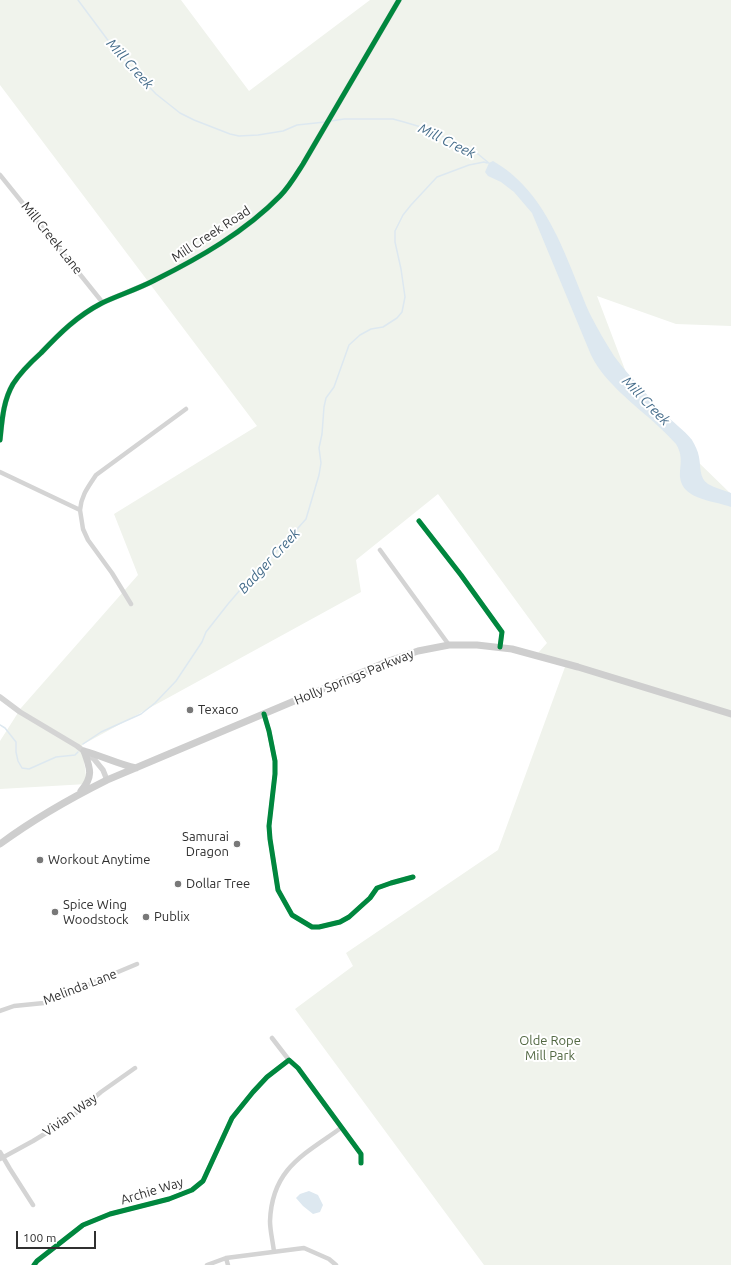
<!DOCTYPE html>
<style>
body{margin:0}
#map{position:relative;width:731px;height:1265px;overflow:hidden;background:#fff;font-family:Ubuntu,sans-serif}
canvas{display:block}
.scale{position:absolute;left:16px;top:1231px;width:80px;height:18px;box-sizing:border-box;border:2px solid #303030;border-top:0;padding-left:5px;font-size:12px;line-height:14px;white-space:nowrap;color:#303030;-webkit-text-stroke:3px #fff;paint-order:stroke}
</style>
<div id="map">
<canvas width="731" height="1265"></canvas>
<div class="scale">100 m</div>
</div>
<script>
const c = document.querySelector('canvas').getContext('2d');
c.lineJoin = 'round';
function fillPath(path, color) {
  c.fillStyle = color;
  c.fill(path, 'evenodd');
}
function strokePath(path, color, width, dash) {
  c.strokeStyle = color;
  c.lineWidth = width;
  c.lineCap = dash ? 'butt' : 'round';
  c.setLineDash(dash || []);
  c.stroke(path);
}
function label(font, color, halo, rows, align = 'center') {
  c.font = font + ' Ubuntu,sans-serif';
  c.lineWidth = 4;
  c.setLineDash([]);
  c.textBaseline = 'middle';
  c.strokeStyle = halo;
  c.fillStyle = color;
  for (const [text, x, y, turn = 0] of rows) {
    c.save();
    c.translate(x, y);
    c.rotate((+turn || 0) * Math.PI / 180);
    c.textAlign = isNaN(turn) ? turn : align;
    if (halo) c.strokeText(text, 0, 0);
    c.fillText(text, 0, 0);
    c.restore();
  }
}
const green = new Path2D(`
 M 0,0 L 181,0 L 249,91 L 370,0 L 731,0 L 731,326 L 676,324 L 597,296 L 638,404 L 692,440 L 692,456 L 731,494 L 731,1265 L 484,1265 L 295,1009 L 353,966 L 346,953 L 498,850 L 565,667 L 559,659 L 538,653 L 547,643 L 438,494 L 356,560 L 361,592 L 82,745 L 87,784 L 0,789 L 0,741 L 21,708 L 138,575 L 114,514 L 257,426 L 0,85 Z`);
const water = new Path2D(`
 M 493,161 C 550,194 566,260 591,316 C 598,330 606,343 614,356 C 622,367 632,378 641,388 C 649,396 655,405 663,413 C 673,422 684,430 692,440 C 695,445 698,451 699,457 C 701,467 699,478 708,484 C 715,488 724,490 731,493 L 731,507 C 713,500 677,500 680,471 C 681,461 682,454 676,444 C 650,414 608,390 591,355 L 532,213 L 514,192 L 501,182 L 488,176 L 485,172 L 489,163 Z
 M 309,1191 L 318,1195 L 323,1205 L 320,1212 L 313,1214 L 303,1206 L 296,1198 L 300,1194 Z`);
const stream = new Path2D(`
 M 78,0 L 107,39 L 133,70 L 156,94 L 180,113 L 194,120 L 230,134 L 239,136 L 258,135 L 283,131 L 297,125 L 325,122
 M 331,121 L 344,119 L 393,119 L 404,122 L 421,127 L 455,142 L 478,154 L 490,164
 M 0,725 L 5,728 L 16,742 L 16,752 L 18,761 L 22,768 L 29,769 L 56,757 L 75,755 L 78,752
 M 83,744 L 101,732 L 141,714 L 155,703 L 176,681 L 202,642 L 206,632 L 228,604 L 240,590 L 260,572 L 280,547 L 294,537 L 298,528 L 306,519 L 319,475 L 321,463 L 319,448 L 322,434 L 324,407 L 326,398 L 334,387 L 349,345 L 360,335 L 371,329 L 383,327 L 397,318 L 402,312 L 405,297 L 401,269 L 395,242 L 395,231 L 403,215 L 411,205 L 437,177 L 469,165 L 484,162 L 487,163`);
const minor = new Path2D(`
 M 0,175 L 103,303
 M 0,472 L 80,510 L 83,529 L 88,540 L 112,573 L 131,604
 M 80,510 C 81,496 88,487 96,475 L 186,409
 M 419,521 L 461,575 L 502,632 L 500,647
 M 380,550 L 449,645
 M 264,714 L 269,731 L 275,761 L 275,774 L 269,826 L 270,839 L 278,890 L 292,915 L 312,927 L 319,927 L 340,922 L 349,917 L 370,898 L 377,888 L 391,883 L 413,877
 M 0,1011 L 14,1006 L 44,1003 L 137,964
 M 272,1038 L 289,1060
 M 0,1152 L 10,1169 L 33,1205
 M 0,1159 L 33,1141 L 69,1119 L 101,1092 L 135,1068
 M 274,1252 C 273,1242 270,1231 270,1221 C 272,1169 303,1155 341,1128
 M 226,1258 L 228,1265
 M 34,1265 L 37,1261 L 83,1225 L 110,1214 L 169,1199 L 192,1190 L 203,1181 L 232,1118 L 253,1092 L 267,1077 L 289,1060 L 298,1068 L 361,1154 L 361,1163
 M 207,1265 L 226,1258 L 304,1248 L 329,1259 L 336,1265`);
const tertiary = new Path2D(`
 M 0,440 C 2,421 3,401 13,384 C 20,373 31,362 41,353 C 60,333 77,316 102,303 C 119,295 138,289 155,280 C 199,258 245,232 280,196 C 289,187 296,175 303,164 L 399,0
 M 0,697 L 20,712 L 77,746 L 94,759 L 103,770 L 107,780`);
const secondary = new Path2D(`
 M 84,751 C 102,756 118,764 136,768
 M 81,791 C 94,776 90,768 84,751
 M 0,844 C 34,819 69,799 107,780 L 389,661 L 418,651 L 449,645 L 477,645 L 512,649 L 578,667 L 731,714`);
const cycleway = new Path2D(`
 M 0,440 C 2,421 3,401 13,384 C 20,373 31,362 41,353 C 60,333 77,316 102,303 C 119,295 138,289 155,280 C 199,258 245,232 280,196 C 289,187 296,175 303,164 L 399,0
 M 419,521 L 461,575 L 502,632 L 500,647
 M 264,714 L 269,731 L 275,761 L 275,774 L 269,826 L 270,839 L 278,890 L 292,915 L 312,927 L 319,927 L 340,922 L 349,917 L 370,898 L 377,888 L 391,883 L 413,877
 M 34,1265 L 37,1261 L 83,1225 L 110,1214 L 169,1199 L 192,1190 L 203,1181 L 232,1118 L 253,1092 L 267,1077 L 289,1060 L 298,1068 L 361,1154 L 361,1163`);
const markers = [
 [190,710,4,"#787878"],
 [237,844,4,"#787878"],
 [40,860,4,"#787878"],
 [178,884,4,"#787878"],
 [55,912,4,"#787878"],
 [146,917,4,"#787878"]
];
const streetNames = [
 ["Mill Creek Road",211,234,-33],
 ["Mill Creek Lane",52,238,51],
 ["Holly Springs Parkway",354,677,-22],
 ["Melinda Lane",80,987,-21],
 ["Vivian Way",70,1115,-36],
 ["Archie Way",152,1191,-17]
];
const poiNames = [
 ["Texaco",198,710],
 ["Samurai",229,837,"right"],
 ["Dragon",229,852,"right"],
 ["Workout Anytime",48,860],
 ["Dollar Tree",186,884],
 ["Spice Wing",63,905],
 ["Woodstock",63,920],
 ["Publix",154,917]
];
const parkNames = [
 ["Olde Rope",550,1041],
 ["Mill Park",550,1056]
];
const waterNames = [
 ["Mill Creek",130,64,48],
 ["Mill Creek",447,141,26],
 ["Mill Creek",646,401,46],
 ["Badger Creek",269,561,-47]
];
fillPath(green, '#f0f3ec');
fillPath(water, '#dde8f0');
strokePath(stream, '#dde8f0', 1.5);
strokePath(minor, '#d4d4d4', 4.5);
strokePath(tertiary, '#d4d4d4', 5.5);
strokePath(secondary, '#cecece', 7);
strokePath(cycleway, '#00873e', 5);
for (const [x, y, r, color] of markers) {
  const dot = new Path2D();
  dot.arc(x, y, r, 0, 2 * Math.PI);
  c.fillStyle = color;
  c.fill(dot);
  strokePath(dot, '#fff', 1.5);
}
label('13px', '#303030', '#fff', streetNames);
label('13px', '#303030', '#fff', poiNames, 'left');
label('13px', '#526842', '#fff', parkNames);
label('italic 14px', '#466d8b', '#fff', waterNames);
</script>
